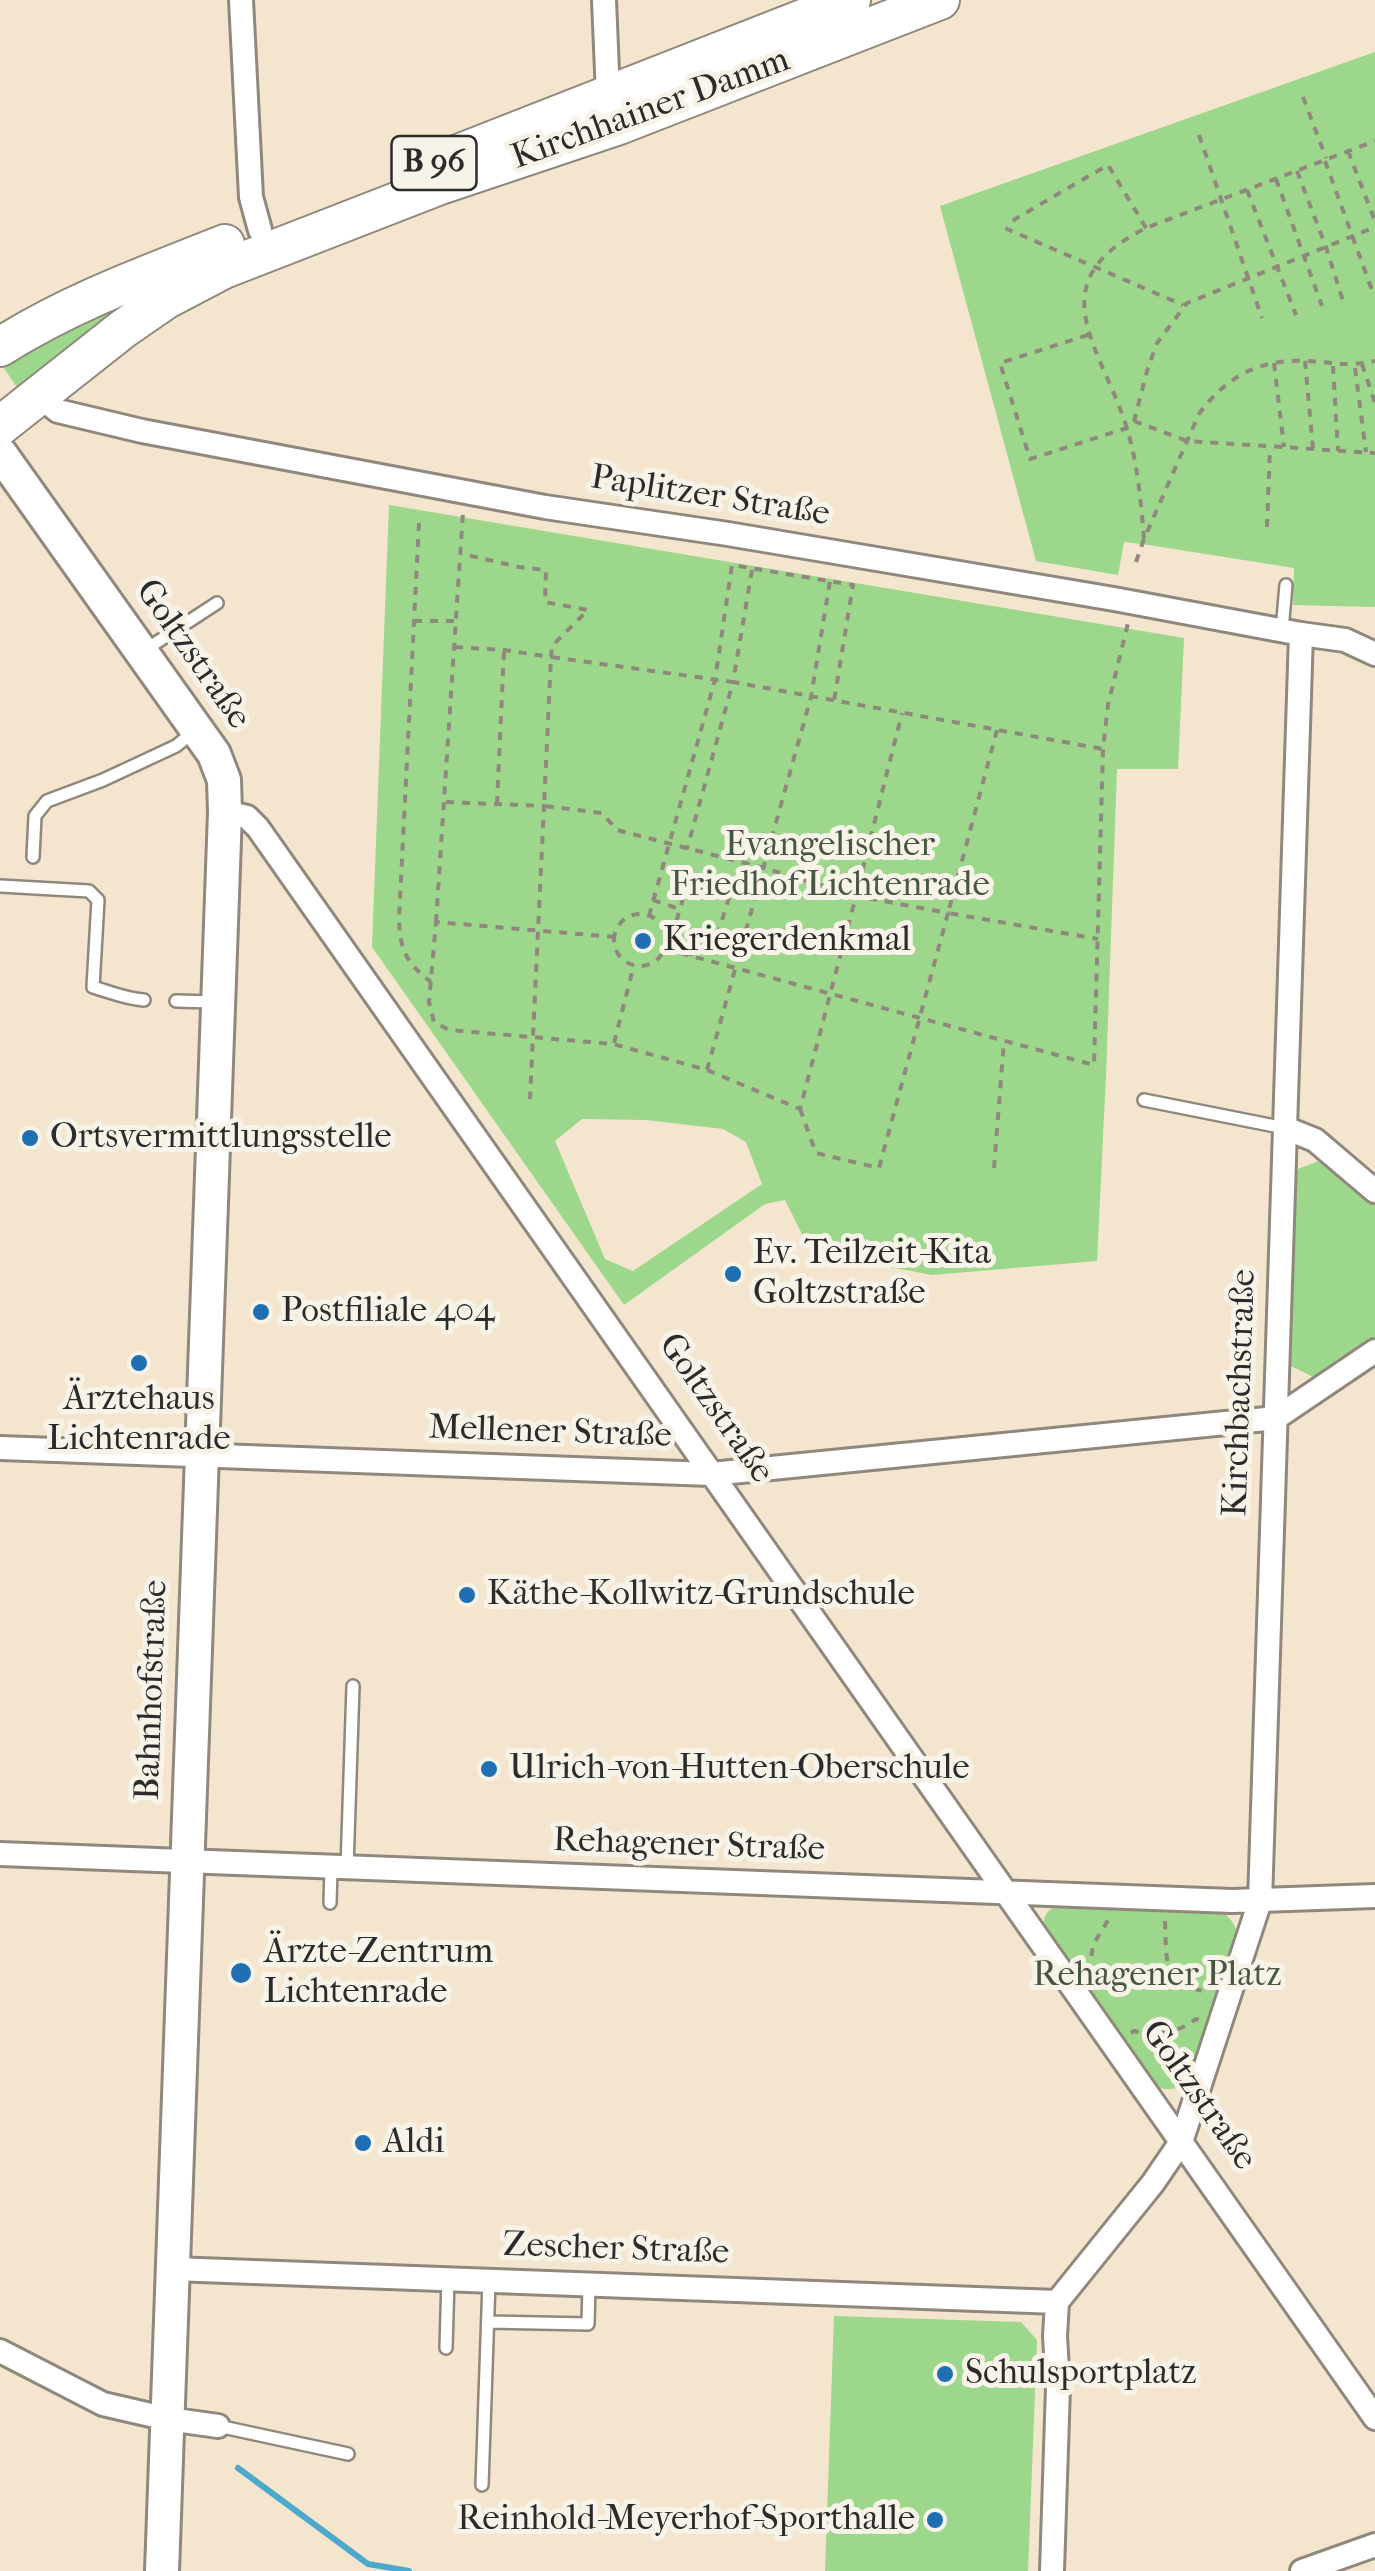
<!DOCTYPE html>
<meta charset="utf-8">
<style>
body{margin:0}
canvas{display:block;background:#f4e5ce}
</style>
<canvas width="1375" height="2571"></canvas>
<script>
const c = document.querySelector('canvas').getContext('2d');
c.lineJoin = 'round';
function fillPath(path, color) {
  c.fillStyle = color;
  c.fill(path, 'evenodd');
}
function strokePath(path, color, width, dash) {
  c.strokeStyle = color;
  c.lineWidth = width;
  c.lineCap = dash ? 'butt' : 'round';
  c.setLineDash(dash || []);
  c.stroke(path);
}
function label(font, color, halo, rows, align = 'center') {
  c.font = font + ' "IM FELL French Canon",serif';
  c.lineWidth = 10;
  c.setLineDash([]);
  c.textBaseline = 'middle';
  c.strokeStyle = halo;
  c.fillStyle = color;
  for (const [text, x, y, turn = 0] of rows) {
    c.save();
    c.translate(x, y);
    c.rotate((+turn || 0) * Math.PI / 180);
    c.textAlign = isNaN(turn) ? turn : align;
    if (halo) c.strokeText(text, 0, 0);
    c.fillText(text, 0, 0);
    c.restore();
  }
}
const green = new Path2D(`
 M 1375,52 L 1375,607 L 1293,605 L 1294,568 L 1142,544 L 1124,542 L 1118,575 L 1036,561 L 940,206 Z
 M 159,287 L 22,395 L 4,368 L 58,335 Z
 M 389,505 L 1184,638 L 1178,769 L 1117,769 L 1106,1076 L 1097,1261 L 932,1275 L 811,1252 L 785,1200 L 765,1204 L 624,1305 L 372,947 ZM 582,1119 L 646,1120 L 723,1129 L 746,1142 L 762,1184 L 633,1271 L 605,1259 L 555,1141 Z
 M 1321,1160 L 1375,1205 L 1375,1338 L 1315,1378 L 1291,1366 L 1289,1362 L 1296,1173 L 1298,1169 Z
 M 1053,1908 L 1223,1913 C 1230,1917 1238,1927 1236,1936 L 1186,2084 C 1179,2089 1165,2091 1158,2087 L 1045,1927 C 1042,1920 1046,1911 1053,1908 Z
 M 834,2316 L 1021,2322 L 1037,2340 L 1028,2571 L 825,2571 Z`);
const stream = new Path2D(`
 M 238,2468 L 368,2564 L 409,2571`);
const path = new Path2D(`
 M 1303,97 L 1326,158
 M 1199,135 L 1262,318
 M 1348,151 L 1375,221
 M 1325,161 L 1373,293
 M 1297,171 L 1326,247 L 1343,301
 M 1276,179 L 1322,306
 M 1247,190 L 1296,315
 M 1146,228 L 1108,165 L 1015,219 L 1007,229 L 1183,305
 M 1088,335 L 1000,363 L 1030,459 L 1127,428 L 1134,421 L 1147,371 L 1157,343 L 1187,303 L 1375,227
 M 1305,361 L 1313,449
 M 1274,363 L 1284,447
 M 1362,364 L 1375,403
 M 1333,366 L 1338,451
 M 1355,368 L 1366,452
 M 1134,421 L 1187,441 L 1375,453
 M 419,523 L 399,919 C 400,950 406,963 431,982
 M 1267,527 L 1270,447
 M 1144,539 C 1141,502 1138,467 1128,432 C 1104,349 1034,284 1146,228 L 1375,141
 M 1136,562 L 1144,539 L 1199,414 C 1226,377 1258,359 1305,361 C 1334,362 1345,367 1375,361
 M 752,570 L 733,682 L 1103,749
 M 414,621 L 457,621
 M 455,647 L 504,650 L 551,657 L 552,646 L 588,610 L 545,602 L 546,570 L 519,567 L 463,554
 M 997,730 L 948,913 L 1098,939
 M 446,802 L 544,806 L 530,1099
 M 497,804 L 504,650
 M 653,900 L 679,909
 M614 940a26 26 0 1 1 52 0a26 26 0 1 1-52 0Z
 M 649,916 L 715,680 L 732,565 L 853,585 L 834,701
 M 436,922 L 463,512
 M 615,937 L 436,922 L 429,1002 L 434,1022 L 449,1030 L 613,1044 L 707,1070 L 800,1109 L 856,896 L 764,868 L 617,830 L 602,813 L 544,806 L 551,657 L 733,682 L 687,849
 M 665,949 L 1094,1065 L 1103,749 L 1108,705 L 1128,623
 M 690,956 L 697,933 L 716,939 L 729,898 L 687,885 L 675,926 L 697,933
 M 614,1043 L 634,965
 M 707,1070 L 811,697 L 830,581
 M 800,1109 L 816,1153 L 879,1168 L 948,913 L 856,896 L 902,713
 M 994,1168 L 1004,1041
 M 1165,1921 C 1167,1964 1161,1979 1208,1993
 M 1087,1971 L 1090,1967 L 1093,1945 L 1110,1917
 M 1131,2033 L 1134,2031 C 1158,2036 1175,2034 1196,2019 L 1199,2020`);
const lane = new Path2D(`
 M 1282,630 L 1286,585
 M 145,650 L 217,603
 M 33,857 L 35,816 L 47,801 L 103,780 L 176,746 L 196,730
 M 0,886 L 89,891 L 98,900 L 93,987 C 110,992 126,999 144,1000
 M 176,1001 L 214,1002
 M 1144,1100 L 1285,1128
 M 347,1868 L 353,1686
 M 330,1903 L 331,1868
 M 488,2322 L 588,2324 L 589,2284
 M 446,2348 L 448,2279
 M 218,2426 L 348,2454
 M 482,2485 L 489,2281`);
const street = new Path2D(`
 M 241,0 L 251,197 L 260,230
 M 604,0 L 608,95 L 611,103
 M 39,396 L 58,411 L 142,431 L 545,507 L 728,534 L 1114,599 L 1301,634 L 1345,640 L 1375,654
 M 225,812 L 247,817 L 258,828 L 1375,2418
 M 1285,1128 L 1315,1140 L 1375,1191
 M 0,1448 L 711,1474 L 1276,1418 L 1375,1351
 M 0,1854 L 1232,1901 L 1375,1896
 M 173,2269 L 1057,2302
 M 0,2351 L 103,2404 L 168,2419 L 218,2426
 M 1052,2571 L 1058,2387 L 1055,2336 L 1057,2302 L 1153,2183 L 1181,2142 L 1260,1901 L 1301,634
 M 1302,2571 L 1375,2545`);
const secondary = new Path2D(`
 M 0,453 L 214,754 L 224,780 L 225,812 L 162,2571`);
const primary = new Path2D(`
 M 453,156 L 851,0
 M 0,347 C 71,302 147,275 225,244
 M 0,426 L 123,329 L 165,300 L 224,269 L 440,185 L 619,125 L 940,0`);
const markers = [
 [643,941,10,"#1f6fb2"],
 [30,1138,10,"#1f6fb2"],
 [733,1274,10,"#1f6fb2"],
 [261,1312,10,"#1f6fb2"],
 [139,1363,10,"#1f6fb2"],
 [467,1595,10,"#1f6fb2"],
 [489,1769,10,"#1f6fb2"],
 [241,1973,12,"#1f6fb2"],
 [363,2143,10,"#1f6fb2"],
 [945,2374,10,"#1f6fb2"],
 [935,2520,10,"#1f6fb2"]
];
const shields = [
 [434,163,85]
];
const shieldNames = [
 ["B 96",434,163]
];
const streetNames = [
 ["Kirchhainer Damm",651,110,-20],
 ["Paplitzer Straße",710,497,9],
 ["Goltzstraße",192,655,55],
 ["Kirchbachstraße",1241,1393,-88],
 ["Goltzstraße",715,1409,55],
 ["Mellener Straße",550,1433,2],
 ["Bahnhofstraße",153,1690,-88],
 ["Rehagener Straße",689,1846,2],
 ["Goltzstraße",1198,2096,55],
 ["Zescher Straße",616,2250,2]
];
const parkNames = [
 ["Evangelischer",830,846],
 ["Friedhof Lichtenrade",830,886],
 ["Rehagener Platz",1157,1976]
];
const poiNames = [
 ["Kriegerdenkmal",663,941],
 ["Ortsvermittlungsstelle",50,1138],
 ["Ev. Teilzeit-Kita",753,1254],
 ["Goltzstraße",753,1294],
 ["Postfiliale 404",281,1312],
 ["Ärztehaus",139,1400,"center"],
 ["Lichtenrade",139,1440,"center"],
 ["Käthe-Kollwitz-Grundschule",487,1595],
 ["Ulrich-von-Hutten-Oberschule",509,1769],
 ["Ärzte-Zentrum",264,1953],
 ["Lichtenrade",264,1993],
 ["Aldi",383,2143],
 ["Schulsportplatz",965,2374],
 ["Reinhold-Meyerhof-Sporthalle",915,2520,"right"]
];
fillPath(green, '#9cd78b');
strokePath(stream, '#4da9cb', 6);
strokePath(lane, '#90887c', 16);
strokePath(street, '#90887c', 28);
strokePath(secondary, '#90887c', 38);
strokePath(primary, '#90887c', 42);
strokePath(path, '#90887c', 4, [8, 8]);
strokePath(lane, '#fff', 11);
strokePath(street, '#fff', 22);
strokePath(secondary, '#fff', 32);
strokePath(primary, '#fff', 38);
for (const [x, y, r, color] of markers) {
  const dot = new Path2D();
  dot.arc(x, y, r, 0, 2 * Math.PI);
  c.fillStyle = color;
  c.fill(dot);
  strokePath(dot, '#f7f3e8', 4);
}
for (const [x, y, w] of shields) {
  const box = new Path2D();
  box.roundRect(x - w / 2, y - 27, w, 54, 8);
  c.fillStyle = '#f7f3e8';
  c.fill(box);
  strokePath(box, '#2b2b2b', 2.5);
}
label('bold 32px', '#2b2b2b', null, shieldNames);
label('35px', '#2b2b2b', '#f7f3e8', streetNames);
label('35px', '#475643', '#f7f3e8', parkNames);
label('35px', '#2b2b2b', '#f7f3e8', poiNames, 'left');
</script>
